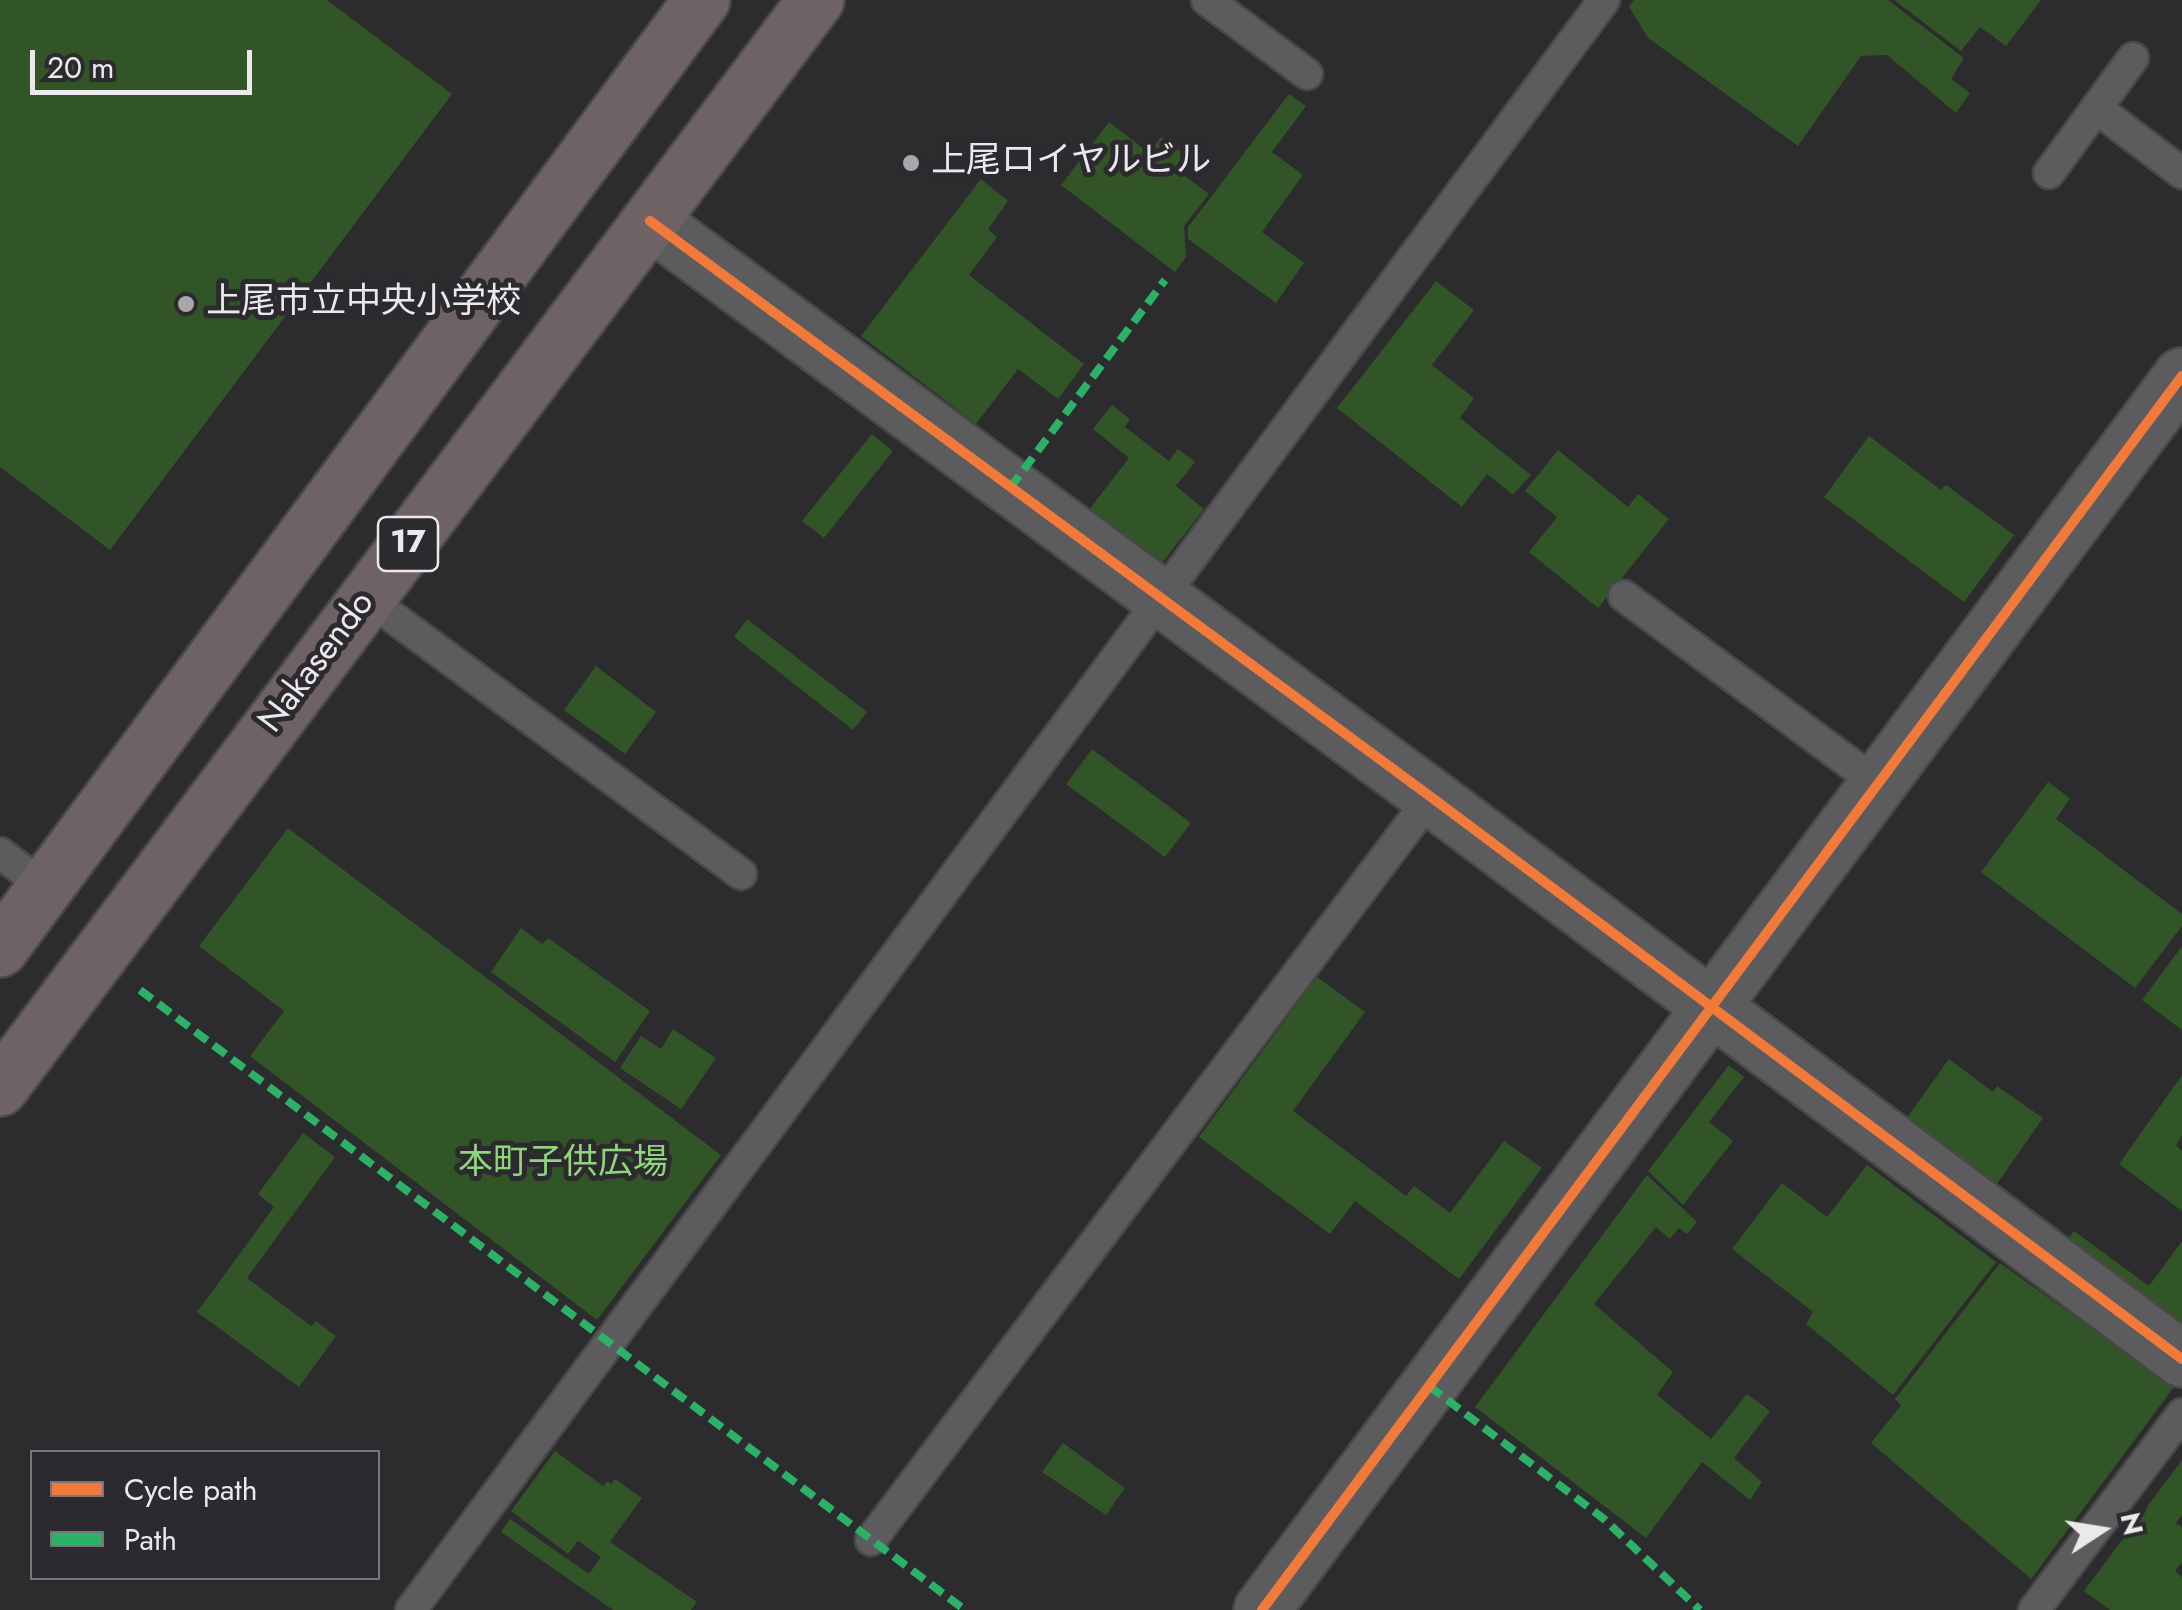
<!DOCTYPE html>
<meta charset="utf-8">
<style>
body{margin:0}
#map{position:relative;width:2182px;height:1610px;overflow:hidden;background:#2c2b2d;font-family:Jost,sans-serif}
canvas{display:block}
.legend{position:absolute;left:30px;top:1450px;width:350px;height:130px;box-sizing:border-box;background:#2c2a2e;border:2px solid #78767a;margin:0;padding:12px 18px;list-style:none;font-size:30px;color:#ebe9ec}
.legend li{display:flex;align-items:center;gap:20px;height:50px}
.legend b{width:50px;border:2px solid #78767a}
.north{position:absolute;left:2052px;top:1480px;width:100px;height:100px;-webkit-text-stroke:8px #2c2a2e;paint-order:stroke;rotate:78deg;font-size:28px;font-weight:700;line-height:40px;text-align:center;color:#ebe9ec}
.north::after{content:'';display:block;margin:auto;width:35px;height:45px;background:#ebe9ec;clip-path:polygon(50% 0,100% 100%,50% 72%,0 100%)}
.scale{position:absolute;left:30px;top:50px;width:222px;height:45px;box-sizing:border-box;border:5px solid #ebe9ec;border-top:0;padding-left:12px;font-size:30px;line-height:35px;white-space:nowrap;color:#ebe9ec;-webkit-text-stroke:8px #2c2a2e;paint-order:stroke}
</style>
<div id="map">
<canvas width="2182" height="1610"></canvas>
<ul class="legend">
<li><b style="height:12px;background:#f17a3a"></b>Cycle path</li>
<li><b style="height:12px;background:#2db169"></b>Path</li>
</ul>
<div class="north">N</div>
<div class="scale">20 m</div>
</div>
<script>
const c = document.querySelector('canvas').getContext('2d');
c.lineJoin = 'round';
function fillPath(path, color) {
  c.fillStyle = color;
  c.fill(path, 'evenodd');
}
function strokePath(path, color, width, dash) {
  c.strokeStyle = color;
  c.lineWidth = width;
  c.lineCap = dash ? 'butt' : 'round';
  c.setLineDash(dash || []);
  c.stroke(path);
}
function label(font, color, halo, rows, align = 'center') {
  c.font = font + ' Jost,"Noto Sans JP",sans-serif';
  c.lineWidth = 10;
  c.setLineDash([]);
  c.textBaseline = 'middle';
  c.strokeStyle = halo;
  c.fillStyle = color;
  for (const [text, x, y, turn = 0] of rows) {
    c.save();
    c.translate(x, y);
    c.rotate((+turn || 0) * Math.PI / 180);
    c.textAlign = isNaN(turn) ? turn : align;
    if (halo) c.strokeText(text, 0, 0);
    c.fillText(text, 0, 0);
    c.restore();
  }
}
const green = new Path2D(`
 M 0,0 L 327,0 L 452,94 L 110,550 L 0,467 Z
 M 1634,0 L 1888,0 L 1964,58 L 1951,79 L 1970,93 L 1956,113 L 1887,55 L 1861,56 L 1798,146 L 1648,38 L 1629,7 Z
 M 1894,0 L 2041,0 L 2006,46 L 1980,27 L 1961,51 Z
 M 1289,94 L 1306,106 L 1272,152 L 1303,175 L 1262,232 L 1304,263 L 1276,303 L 1188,239 L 1188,227 Z
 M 1109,122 L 1149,153 L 1161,137 L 1187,156 L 1177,170 L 1209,194 L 1184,226 L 1186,257 L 1175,272 L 1061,185 Z
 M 981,179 L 1008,201 L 988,229 L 997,237 L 969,275 L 1084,364 L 1058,399 L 1018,369 L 976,424 L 861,336 Z
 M 1436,281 L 1474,310 L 1432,365 L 1474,398 L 1460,418 L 1531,475 L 1513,495 L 1487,474 L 1462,507 L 1337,408 Z
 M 1112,405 L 1130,419 L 1125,427 L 1169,461 L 1178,449 L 1195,462 L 1176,486 L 1204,509 L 1159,567 L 1088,511 L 1129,458 L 1093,429 Z
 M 872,434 L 893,451 L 824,538 L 802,521 Z
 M 1869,436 L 1941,490 L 1946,485 L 2014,535 L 1964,602 L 1824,497 Z
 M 1558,450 L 1628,507 L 1638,494 L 1669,519 L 1598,608 L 1529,552 L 1557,517 L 1525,491 Z
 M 747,619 L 867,712 L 853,730 L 734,637 Z
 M 596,666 L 656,712 L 625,754 L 564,710 Z
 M 1092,749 L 1191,823 L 1165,857 L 1066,784 Z
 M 2048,782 L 2070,798 L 2056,819 L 2182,914 L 2182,926 L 2135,988 L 1981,872 Z
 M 288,828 L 721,1155 L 597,1320 L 250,1056 L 284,1011 L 199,946 Z
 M 521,928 L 542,944 L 548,938 L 650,1011 L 615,1062 L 491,972 Z
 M 2182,946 L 2182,1030 L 2142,1000 Z
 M 1317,977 L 1365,1012 L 1293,1111 L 1406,1196 L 1414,1186 L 1450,1213 L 1504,1141 L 1542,1168 L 1459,1279 L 1355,1201 L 1330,1234 L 1199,1137 Z
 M 673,1029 L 716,1058 L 681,1109 L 620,1068 L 641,1036 L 661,1049 Z
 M 1949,1059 L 1993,1092 L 1997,1086 L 2043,1118 L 1997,1184 L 1906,1119 Z
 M 1729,1065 L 1744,1077 L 1709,1122 L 1733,1141 L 1683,1205 L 1648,1171 Z
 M 2182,1075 L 2182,1136 L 2176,1145 L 2182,1151 L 2182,1211 L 2119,1164 Z
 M 303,1133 L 335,1157 L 247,1278 L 311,1326 L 316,1321 L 336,1336 L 299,1387 L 197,1312 L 274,1207 L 258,1194 Z
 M 1867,1165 L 1996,1262 L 1893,1395 L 1806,1324 L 1813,1312 L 1732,1249 L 1782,1183 L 1827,1217 Z
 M 1647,1175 L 1697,1222 L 1687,1234 L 1679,1228 L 1670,1239 L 1656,1227 L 1594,1304 L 1673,1372 L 1657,1395 L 1711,1439 L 1747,1394 L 1770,1411 L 1734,1458 L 1762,1482 L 1750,1500 L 1702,1462 L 1646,1538 L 1475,1407 Z
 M 2074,1231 L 2149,1286 L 2182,1241 L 2182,1326 L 2067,1240 Z
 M 2000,1263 L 2174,1387 L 2031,1579 L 1871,1443 L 1901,1405 L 1895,1399 Z
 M 1063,1443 L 1125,1488 L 1106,1515 L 1042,1472 Z
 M 555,1451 L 603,1486 L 608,1481 L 611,1484 L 615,1479 L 642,1498 L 610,1542 L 697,1602 L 691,1610 L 613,1610 L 501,1532 L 510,1519 L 589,1574 L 601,1557 L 578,1541 L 568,1554 L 511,1511 Z
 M 2182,1460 L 2182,1515 L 2176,1523 L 2182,1527 L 2182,1562 L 2175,1571 L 2182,1577 L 2182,1610 L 2110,1610 L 2084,1591 Z`);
const service = new Path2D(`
 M 1207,0 L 1307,74
 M 2096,108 L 2182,173
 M 2049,173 L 2133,58
 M 1624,596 L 1878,784
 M 367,598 L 741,874
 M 0,853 L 46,888
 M 871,1540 L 1431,797
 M 411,1610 L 1604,0
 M 2034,1610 L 2182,1414`);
const minor = new Path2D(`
 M 650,221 L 1431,797 L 2182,1359
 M 1262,1610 L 2182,376`);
const trunk = new Path2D(`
 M 0,949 L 702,0
 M 0,1088 L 816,0`);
const quiet = new Path2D(`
 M 1010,488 L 1165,280
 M 140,990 L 965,1610
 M 1429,1386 L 1604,1519 L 1700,1610`);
const cycleway = new Path2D(`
 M 650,221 L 1431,797 L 2182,1359
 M 1262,1610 L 2182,376`);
const markers = [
 [911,163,10,"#a8a6a9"],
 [186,304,10,"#a8a6a9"]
];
const shields = [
 [408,544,60]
];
const shieldNames = [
 ["17",408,544]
];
const poiNames = [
 ["上尾ロイヤルビル",931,163],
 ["上尾市立中央小学校",206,304]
];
const streetNames = [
 ["Nakasendo",318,663,-53]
];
const parkNames = [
 ["本町子供広場",563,1165]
];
fillPath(green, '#315526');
strokePath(service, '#484749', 35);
strokePath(minor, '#484749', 60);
strokePath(trunk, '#484749', 60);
strokePath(service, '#5c5b5e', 30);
strokePath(minor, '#5c5b5e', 55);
strokePath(trunk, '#6e6264', 55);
strokePath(quiet, '#2db169', 8, [15, 8]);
strokePath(cycleway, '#f17a3a', 10);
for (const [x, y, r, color] of markers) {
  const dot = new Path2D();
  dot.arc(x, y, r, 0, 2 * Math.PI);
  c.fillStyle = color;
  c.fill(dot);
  strokePath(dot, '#2c2a2e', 4);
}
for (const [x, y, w] of shields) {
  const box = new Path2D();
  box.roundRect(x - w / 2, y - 27, w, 54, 8);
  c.fillStyle = '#2c2a2e';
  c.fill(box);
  strokePath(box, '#ebe9ec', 2.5);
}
label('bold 32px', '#ebe9ec', null, shieldNames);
label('35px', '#ebe9ec', '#2c2a2e', poiNames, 'left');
label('35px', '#ebe9ec', '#2c2a2e', streetNames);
label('35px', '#8fd67a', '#2c2a2e', parkNames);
</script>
